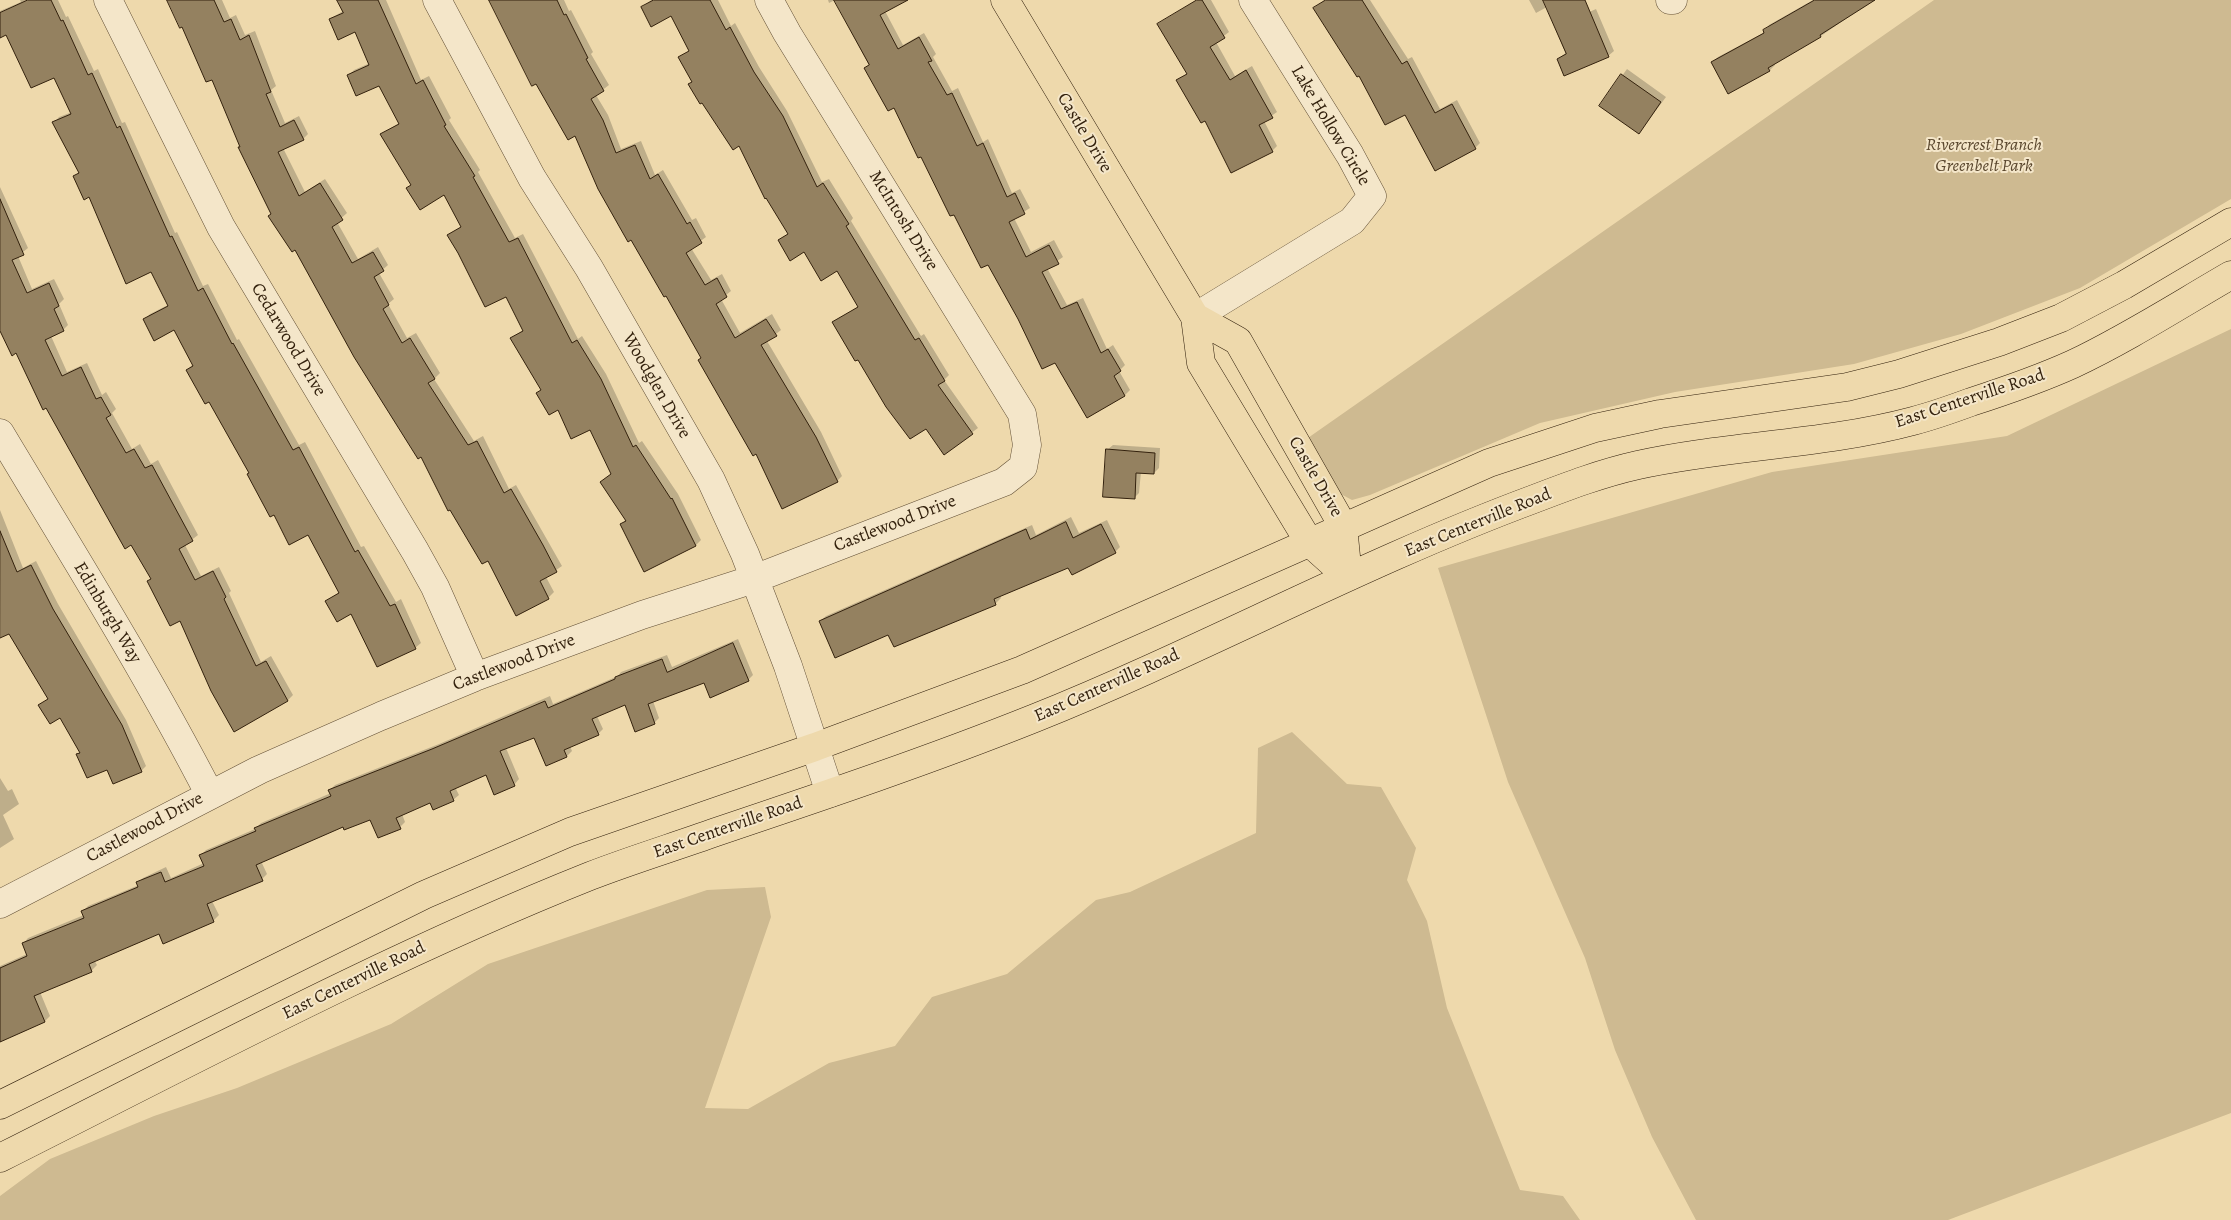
<!DOCTYPE html>
<style>
body{margin:0}
canvas{display:block;background:#eed9ac}
</style>
<canvas width="2231" height="1220"></canvas>
<script>
const c = document.querySelector('canvas').getContext('2d');
c.lineJoin = 'round';
function fillPath(path, color) {
  c.fillStyle = color;
  c.fill(path, 'evenodd');
}
function strokePath(path, color, width, dash) {
  c.strokeStyle = color;
  c.lineWidth = width;
  c.lineCap = dash ? 'butt' : 'round';
  c.setLineDash(dash || []);
  c.stroke(path);
}
function label(font, color, halo, rows, align = 'center') {
  c.font = font + ' Alegreya,serif';
  c.lineWidth = 4;
  c.setLineDash([]);
  c.textBaseline = 'middle';
  c.strokeStyle = halo;
  c.fillStyle = color;
  for (const [text, x, y, turn = 0] of rows) {
    c.save();
    c.translate(x, y);
    c.rotate((+turn || 0) * Math.PI / 180);
    c.textAlign = isNaN(turn) ? turn : align;
    if (halo) c.strokeText(text, 0, 0);
    c.fillText(text, 0, 0);
    c.restore();
  }
}
const green = new Path2D(`
 M 1934,0 L 2231,0 L 2231,199 L 2080,288 L 1961,334 L 1854,364 L 1675,392 L 1540,423 L 1370,495 L 1352,500 L 1337,492 L 1305,440 Z
 M 2231,329 L 2231,1113 L 1948,1220 L 1696,1220 L 1652,1137 L 1615,1050 L 1585,958 L 1508,782 L 1438,568 L 1772,472 L 2007,436 Z
 M 1292,732 L 1347,784 L 1381,787 L 1416,848 L 1407,880 L 1427,921 L 1447,1008 L 1520,1190 L 1563,1196 L 1580,1220 L 0,1220 L 0,1196 L 50,1159 L 154,1116 L 237,1088 L 391,1024 L 488,964 L 707,890 L 765,887 L 771,917 L 705,1108 L 748,1109 L 829,1063 L 895,1046 L 932,997 L 1007,974 L 1096,900 L 1130,892 L 1256,833 L 1258,748 Z`);
const shadow = new Path2D(`
 M 20,0 L 58,0 L 66,17 L 68,16 L 94,71 L 98,69 L 122,123 L 125,122 L 175,233 L 177,232 L 203,286 L 208,284 L 237,340 L 239,339 L 299,445 L 305,442 L 361,547 L 364,546 L 396,602 L 401,599 L 421,643 L 415,648 L 377,666 L 352,613 L 327,601 L 339,592 L 309,533 L 274,514 L 209,400 L 187,370 L 193,364 L 175,329 L 144,320 L 150,314 L 168,305 L 152,271 L 74,177 L 79,172 L 54,123 L 59,117 L 72,112 L 55,76 L 0,29 L 0,11 L 21,2 Z
 M 168,0 L 222,0 L 230,18 L 236,15 L 245,35 L 255,31 L 276,86 L 271,90 L 285,123 L 299,116 L 308,134 L 303,139 L 283,148 L 305,192 L 325,179 L 347,213 L 337,222 L 358,259 L 378,247 L 388,265 L 379,273 L 394,299 L 388,304 L 407,338 L 416,333 L 440,373 L 434,379 L 474,441 L 483,436 L 509,489 L 516,485 L 562,566 L 546,577 L 554,592 L 548,598 L 517,614 L 488,559 L 272,214 L 212,78 Z
 M 339,0 L 386,0 L 421,80 L 429,76 L 451,118 L 449,120 L 480,170 L 478,172 L 515,238 L 523,234 L 578,339 L 582,336 L 606,374 L 639,443 L 642,441 L 678,494 L 701,540 L 696,545 L 644,571 L 621,525 L 626,519 L 602,482 L 612,473 L 590,428 L 558,408 L 542,389 L 512,338 L 524,329 L 506,295 L 459,253 L 449,235 L 462,226 L 444,194 L 408,188 L 412,184 L 382,134 L 399,123 L 380,84 L 349,75 L 354,70 L 370,63 L 356,31 L 330,19 L 343,11 Z
 M 491,0 L 564,0 L 569,11 L 571,10 L 593,52 L 591,54 L 609,85 L 596,95 L 608,115 L 621,149 L 641,141 L 655,175 L 663,170 L 692,220 L 696,218 L 706,237 L 691,248 L 711,280 L 722,274 L 731,291 L 721,299 L 740,333 L 772,314 L 781,330 L 767,341 L 821,432 L 842,476 L 837,481 L 756,452 L 576,135 Z
 M 651,0 L 718,0 L 731,26 L 735,23 L 759,67 L 787,111 L 822,182 L 829,179 L 853,218 L 851,221 L 921,336 L 924,334 L 949,375 L 944,380 L 978,428 L 944,453 L 926,427 L 858,358 L 834,322 L 859,306 L 837,270 L 804,250 L 779,240 L 789,233 L 739,144 L 689,84 L 693,81 L 680,58 L 690,50 L 671,15 L 642,7 Z
 M 828,0 L 899,0 L 885,11 L 903,45 L 924,33 L 936,54 L 933,57 L 952,91 L 958,88 L 983,142 L 988,139 L 1012,193 L 1020,189 L 1030,208 L 1014,218 L 1031,252 L 1054,240 L 1063,257 L 1047,268 L 1067,305 L 1083,298 L 1107,349 L 1113,345 L 1125,365 L 1119,371 L 1130,390 L 1125,395 L 1088,417 L 1055,361 L 1019,318 L 988,263 L 954,213 L 895,106 L 865,69 L 870,64 L 835,0 L 829,3 Z
 M 1196,0 L 1211,0 L 1229,32 L 1216,42 L 1235,76 L 1252,66 L 1277,112 L 1264,121 L 1277,146 L 1272,151 L 1205,120 L 1178,80 L 1188,73 L 1159,24 Z
 M 1324,0 L 1370,0 L 1408,59 L 1412,57 L 1440,109 L 1457,100 L 1480,143 L 1475,148 L 1406,113 L 1314,8 Z
 M 1529,0 L 1579,0 L 1587,13 L 1596,9 L 1614,51 L 1608,56 L 1558,59 L 1567,52 L 1547,7 L 1536,13 Z
 M 1813,0 L 1873,0 L 1821,36 L 1774,63 L 1775,65 L 1770,70 L 1729,93 L 1712,62 L 1718,57 L 1765,32 L 1769,25 Z
 M 1627,69 L 1666,97 L 1639,133 L 1600,106 Z
 M 0,187 L 28,248 L 18,256 L 32,289 L 54,279 L 64,299 L 59,304 L 68,325 L 63,330 L 51,336 L 67,372 L 87,363 L 102,395 L 106,392 L 116,409 L 112,413 L 132,449 L 140,444 L 151,464 L 158,460 L 198,535 L 185,545 L 201,576 L 219,567 L 231,591 L 229,593 L 261,662 L 271,656 L 293,695 L 288,700 L 234,730 L 180,620 L 149,581 L 152,578 L 17,352 L 0,329 Z
 M 1113,445 L 1160,448 L 1159,468 L 1154,473 L 1141,472 L 1139,493 L 1134,498 L 1107,450 Z
 M 0,510 L 23,568 L 36,561 L 58,604 L 126,720 L 146,766 L 141,771 L 108,768 L 78,755 L 81,751 L 61,716 L 40,706 L 49,698 L 9,632 L 0,633 Z
 M 1071,517 L 1079,533 L 1107,520 L 1120,547 L 1115,552 L 1069,566 L 1000,595 L 1001,598 L 996,603 L 894,646 L 889,633 L 820,621 L 826,616 L 1032,525 L 1036,535 Z
 M 738,639 L 753,675 L 748,680 L 705,681 L 653,701 L 659,718 L 654,723 L 626,703 L 597,716 L 603,729 L 598,734 L 570,746 L 572,751 L 567,756 L 546,764 L 535,736 L 506,748 L 519,779 L 514,785 L 486,774 L 455,787 L 459,795 L 453,800 L 431,802 L 402,814 L 405,822 L 400,827 L 371,818 L 344,826 L 261,861 L 267,874 L 262,879 L 212,901 L 219,915 L 213,921 L 160,933 L 94,960 L 97,965 L 91,971 L 40,992 L 50,1016 L 45,1021 L 0,1040 L 0,966 L 27,954 L 23,944 L 28,938 L 84,915 L 83,911 L 88,906 L 139,885 L 138,883 L 143,878 L 166,867 L 171,878 L 204,863 L 201,855 L 206,850 L 255,829 L 261,823 L 331,793 L 330,790 L 335,785 L 439,744 L 550,696 L 553,704 L 618,676 L 621,672 L 667,655 L 672,667 Z
 M 0,778 L 8,791 L 12,789 L 19,804 L 3,815 L 14,839 L 0,848 Z`);
const building = new Path2D(`
 M 28,0 L 51,0 L 61,21 L 63,20 L 88,75 L 92,73 L 117,128 L 120,126 L 170,237 L 172,236 L 198,291 L 203,288 L 232,344 L 233,343 L 293,450 L 299,447 L 355,552 L 358,550 L 390,606 L 395,604 L 416,649 L 377,667 L 351,614 L 337,622 L 325,601 L 339,593 L 308,535 L 289,545 L 274,515 L 270,517 L 247,474 L 249,473 L 209,402 L 205,404 L 186,370 L 193,366 L 174,330 L 154,341 L 143,319 L 168,306 L 151,272 L 126,284 L 89,197 L 84,200 L 73,176 L 79,173 L 52,122 L 71,114 L 54,78 L 31,88 L 6,35 L 0,38 L 0,13 Z
 M 167,0 L 214,0 L 224,22 L 231,19 L 240,40 L 249,35 L 271,92 L 266,94 L 280,127 L 294,120 L 304,140 L 278,152 L 299,196 L 320,183 L 343,220 L 332,227 L 352,263 L 373,252 L 384,271 L 374,277 L 389,305 L 383,309 L 402,343 L 410,338 L 435,379 L 428,383 L 468,445 L 477,441 L 504,493 L 511,489 L 543,545 L 557,572 L 540,581 L 549,599 L 516,616 L 488,561 L 482,564 L 450,510 L 448,511 L 421,457 L 418,459 L 354,357 L 295,250 L 292,252 L 268,216 L 271,214 L 238,147 L 240,147 L 212,80 L 206,82 L 182,27 L 180,28 Z
 M 337,0 L 378,0 L 416,84 L 423,80 L 446,125 L 444,126 L 475,176 L 473,177 L 509,242 L 518,238 L 572,343 L 577,340 L 601,379 L 633,447 L 636,445 L 671,499 L 672,498 L 696,546 L 644,572 L 620,524 L 626,521 L 600,482 L 611,474 L 590,430 L 571,439 L 558,410 L 549,415 L 536,393 L 541,390 L 510,338 L 523,331 L 506,297 L 485,307 L 458,253 L 447,235 L 461,227 L 444,195 L 420,210 L 406,188 L 411,185 L 380,134 L 399,124 L 379,86 L 356,96 L 347,75 L 369,65 L 355,32 L 338,40 L 329,19 L 343,13 Z
 M 489,0 L 557,0 L 564,15 L 566,14 L 588,58 L 586,59 L 604,91 L 591,99 L 603,120 L 616,153 L 635,145 L 650,179 L 658,174 L 687,224 L 690,222 L 702,243 L 686,253 L 705,285 L 717,278 L 727,297 L 716,304 L 735,338 L 766,319 L 777,336 L 761,345 L 816,437 L 838,482 L 782,509 L 756,454 L 753,456 L 698,360 L 701,358 L 666,296 L 664,297 L 631,240 L 628,242 L 598,189 L 575,136 L 568,140 L 536,84 L 532,86 Z
 M 654,0 L 710,0 L 726,30 L 730,27 L 754,72 L 783,116 L 817,187 L 823,183 L 849,224 L 846,226 L 915,340 L 919,338 L 945,381 L 938,385 L 973,434 L 944,455 L 926,429 L 910,439 L 886,407 L 858,360 L 855,361 L 832,322 L 858,307 L 837,271 L 821,281 L 804,252 L 790,261 L 778,240 L 788,234 L 766,198 L 765,199 L 739,146 L 733,150 L 702,103 L 700,104 L 688,84 L 692,82 L 678,57 L 689,51 L 671,16 L 651,27 L 641,7 Z
 M 834,0 L 908,0 L 880,15 L 898,49 L 919,37 L 932,61 L 928,62 L 947,95 L 952,93 L 977,146 L 983,143 L 1007,197 L 1015,193 L 1025,214 L 1009,222 L 1026,257 L 1049,245 L 1059,264 L 1042,272 L 1061,309 L 1077,302 L 1101,353 L 1108,349 L 1121,371 L 1114,376 L 1125,396 L 1087,418 L 1055,363 L 1042,369 L 1018,319 L 988,265 L 981,268 L 954,215 L 950,216 L 921,157 L 918,158 L 894,108 L 888,111 L 864,68 L 869,65 Z
 M 1197,0 L 1202,0 L 1225,38 L 1210,47 L 1230,80 L 1246,70 L 1273,118 L 1259,125 L 1273,152 L 1231,173 L 1205,121 L 1201,123 L 1176,80 L 1187,74 L 1157,24 Z
 M 1326,0 L 1362,0 L 1402,64 L 1407,61 L 1435,113 L 1452,104 L 1476,149 L 1435,171 L 1405,115 L 1385,125 L 1359,76 L 1357,77 L 1313,8 Z
 M 1543,0 L 1585,0 L 1609,57 L 1564,76 L 1557,59 L 1566,54 Z
 M 1815,0 L 1875,0 L 1820,35 L 1821,37 L 1768,68 L 1770,71 L 1728,94 L 1711,62 L 1764,33 L 1763,30 Z
 M 1621,74 L 1661,102 L 1639,134 L 1599,106 Z
 M 0,199 L 24,255 L 12,260 L 27,293 L 49,283 L 59,306 L 54,309 L 64,331 L 45,340 L 62,376 L 81,367 L 96,399 L 101,397 L 111,415 L 106,418 L 126,453 L 134,449 L 145,468 L 152,465 L 193,541 L 179,549 L 195,580 L 213,571 L 226,597 L 224,599 L 256,666 L 266,661 L 288,701 L 234,732 L 211,691 L 180,621 L 170,626 L 147,581 L 151,579 L 131,545 L 125,549 L 46,408 L 43,410 L 16,353 L 12,356 L 0,331 Z
 M 1106,449 L 1155,453 L 1154,474 L 1136,473 L 1135,499 L 1103,497 Z
 M 1066,522 L 1073,538 L 1101,524 L 1116,553 L 1072,575 L 1068,568 L 994,599 L 996,605 L 894,647 L 888,635 L 835,658 L 819,621 L 1026,529 L 1030,539 Z
 M 0,531 L 17,572 L 31,565 L 53,609 L 122,725 L 142,772 L 113,784 L 107,770 L 87,778 L 76,754 L 80,753 L 60,718 L 50,724 L 38,705 L 48,699 L 9,634 L 0,638 Z
 M 733,643 L 749,681 L 710,698 L 704,683 L 648,704 L 655,724 L 635,732 L 625,705 L 592,719 L 599,735 L 564,750 L 567,757 L 546,766 L 534,738 L 500,751 L 515,786 L 494,795 L 486,775 L 450,791 L 454,801 L 433,810 L 430,803 L 396,818 L 401,829 L 378,838 L 370,820 L 344,830 L 343,827 L 256,865 L 263,881 L 207,904 L 214,922 L 163,944 L 159,934 L 89,964 L 92,972 L 34,996 L 45,1022 L 0,1042 L 0,968 L 27,956 L 22,943 L 84,918 L 81,911 L 138,887 L 136,882 L 161,872 L 165,882 L 204,866 L 199,855 L 256,831 L 254,828 L 331,796 L 328,790 L 432,749 L 545,701 L 548,708 L 615,679 L 615,677 L 662,659 L 667,672 Z`);
const minor = new Path2D(`
 M 108,0 L 221,227 L 415,551 L 435,587 L 475,677
 M 437,0 L 532,178 L 589,268 L 711,480 L 745,554 L 788,666 L 830,793
 M 1670,0 L 1673,0
 M 1195,317 L 1352,221 L 1372,196 L 1350,155 L 1253,0
 M 0,433 C 72,553 146,671 210,795
 M 0,904 L 259,770 L 381,716 L 475,677 L 642,615 L 754,579 L 1004,482 L 1023,467 L 1027,445 L 1022,414 L 787,33 L 769,0`);
const major = new Path2D(`
 M 1005,0 L 1195,317 L 1201,363 L 1309,542 L 1348,577
 M 1195,317 L 1238,341 L 1343,526 L 1348,577
 M 0,1105 L 424,895 L 570,832 L 815,747 L 1022,670 L 1489,463 L 1595,428 L 1660,414 L 1847,387 L 1899,374 L 1999,342 L 2061,318 L 2124,285 L 2231,222
 M 0,1158 C 195,1060 387,957 590,876 C 631,860 674,847 716,832 C 823,796 930,760 1035,718 C 1204,650 1364,562 1534,499 C 1568,486 1602,473 1638,465 C 1729,445 1823,445 1913,421 C 1932,416 1952,409 1971,402 C 2005,391 2040,379 2073,364 C 2128,338 2179,305 2231,275`);
const streetNames = [
 ["Lake Hollow Circle",1330,126,59],
 ["Castle Drive",1084,133,59],
 ["McIntosh Drive",903,221,58],
 ["Cedarwood Drive",288,340,59],
 ["Woodglen Drive",656,386,60],
 ["East Centerville Road",1970,399,-18],
 ["Castle Drive",1315,477,60],
 ["East Centerville Road",1478,523,-22],
 ["Castlewood Drive",895,524,-21],
 ["Edinburgh Way",107,613,59],
 ["Castlewood Drive",514,663,-21],
 ["East Centerville Road",1107,686,-24],
 ["Castlewood Drive",145,828,-28],
 ["East Centerville Road",728,828,-19],
 ["East Centerville Road",354,981,-26]
];
const parkNames = [
 ["Rivercrest Branch",1984,146],
 ["Greenbelt Park",1984,167]
];
fillPath(green, '#ceba91');
fillPath(shadow, '#0003');
fillPath(building, '#948160');
strokePath(building, '#33210d', 1);
strokePath(minor, '#624f35', 29);
strokePath(major, '#33210d', 29);
strokePath(minor, '#f4e6c9', 28);
strokePath(major, '#eed9ac', 28);
label('18px', '#33210d', '#f4e6c9', streetNames);
label('italic 18px', '#5a472e', '#f4e6c9', parkNames);
</script>
